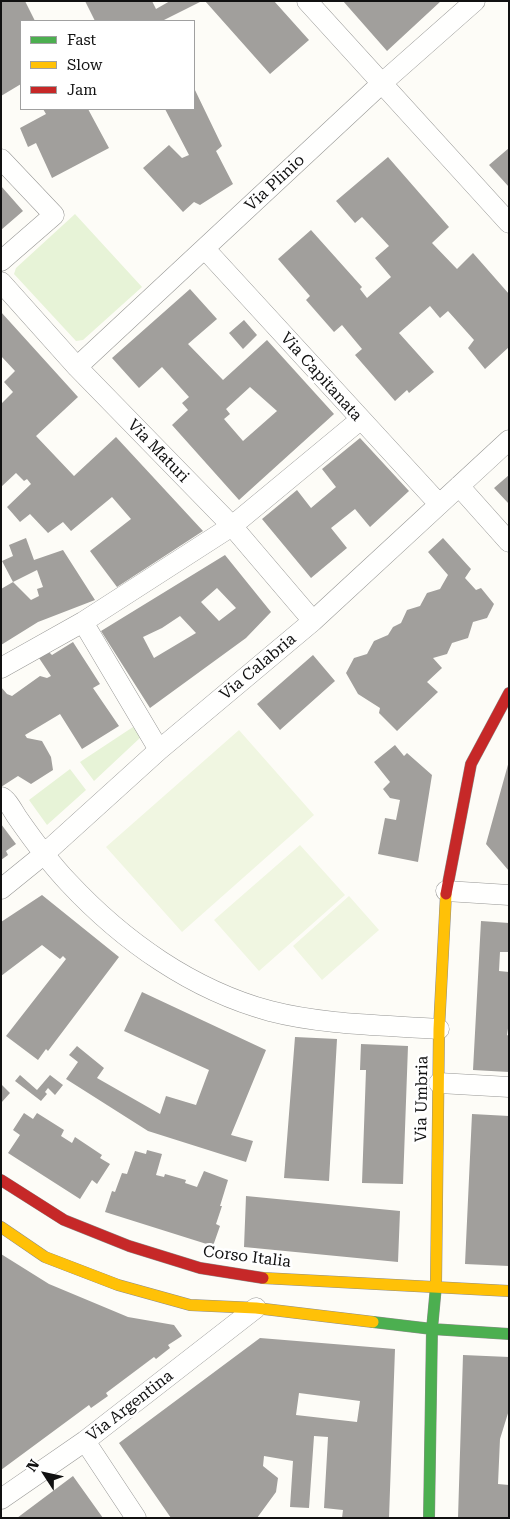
<!DOCTYPE html>
<style>
body{margin:0}
#map{position:relative;width:510px;height:1519px;overflow:hidden;background:#fdfcf7;font-family:"Roboto Serif",serif}
canvas{display:block}
.frame{position:absolute;inset:0;border:2px solid #111;pointer-events:none}
.legend{position:absolute;left:20px;top:20px;width:175px;height:90px;box-sizing:border-box;background:#fff;border:1px solid #a0a0a0;margin:0;padding:6px 9px;list-style:none;font-size:15px;color:#111}
.legend li{display:flex;align-items:center;gap:10px;height:25px}
.legend b{width:25px;border:1px solid #a0a0a0}
.north{position:absolute;left:20px;top:1449px;width:50px;height:50px;-webkit-text-stroke:4px #fff;paint-order:stroke;rotate:305deg;font-size:14px;font-weight:700;line-height:20px;text-align:center;color:#111}
.north::after{content:'';display:block;margin:auto;width:18px;height:22px;background:#111;clip-path:polygon(50% 0,100% 100%,50% 72%,0 100%)}
</style>
<div id="map">
<canvas width="510" height="1519"></canvas>
<div class="frame"></div>
<ul class="legend">
<li><b style="height:6px;background:#4caf50"></b>Fast</li>
<li><b style="height:6px;background:#ffc107"></b>Slow</li>
<li><b style="height:6px;background:#c62828"></b>Jam</li>
</ul>
<div class="north">N</div>
</div>
<script>
const c = document.querySelector('canvas').getContext('2d');
c.lineJoin = 'round';
function fillPath(path, color) {
  c.fillStyle = color;
  c.fill(path, 'evenodd');
}
function strokePath(path, color, width, dash) {
  c.strokeStyle = color;
  c.lineWidth = width;
  c.lineCap = dash ? 'butt' : 'round';
  c.setLineDash(dash || []);
  c.stroke(path);
}
function label(font, color, halo, rows, align = 'center') {
  c.font = font + ' "Roboto Serif",serif';
  c.lineWidth = 5;
  c.setLineDash([]);
  c.textBaseline = 'middle';
  c.strokeStyle = halo;
  c.fillStyle = color;
  for (const [text, x, y, turn = 0] of rows) {
    c.save();
    c.translate(x, y);
    c.rotate((+turn || 0) * Math.PI / 180);
    c.textAlign = isNaN(turn) ? turn : align;
    if (halo) c.strokeText(text, 0, 0);
    c.fillText(text, 0, 0);
    c.restore();
  }
}
const green = new Path2D(`
 M 75,214 L 142,287 L 83,340 L 76,341 L 14,274 L 16,268 Z
 M 133,727 L 141,737 L 94,781 L 80,762 Z
 M 70,769 L 86,790 L 47,825 L 29,800 Z`);
const pitch = new Path2D(`
 M 239,730 L 314,815 L 182,932 L 106,847 Z
 M 300,845 L 345,895 L 259,971 L 214,920 Z
 M 349,896 L 379,930 L 322,980 L 293,946 Z`);
const building = new Path2D(`
 M 1,1 L 25,1 L 35,21 L 21,21 L 21,84 L 1,96 Z
 M 85,1 L 152,1 L 156,9 L 170,1 L 202,1 L 162,21 L 95,21 Z
 M 205,1 L 274,1 L 309,40 L 270,74 Z
 M 343,1 L 441,1 L 387,51 Z
 M 194,88 L 222,146 L 216,151 L 233,184 L 200,205 L 194,202 L 183,212 L 143,168 L 169,145 L 182,158 L 189,155 L 165,109 L 194,109 Z
 M 43,109 L 88,109 L 109,148 L 52,178 L 36,143 L 28,147 L 20,128 L 46,114 Z
 M 509,148 L 509,187 L 489,165 Z
 M 388,157 L 449,227 L 432,243 L 457,269 L 473,253 L 509,294 L 509,347 L 485,369 L 468,348 L 474,340 L 448,311 L 440,318 L 430,306 L 399,333 L 434,372 L 409,393 L 407,390 L 395,401 L 355,355 L 362,349 L 342,325 L 334,332 L 306,300 L 310,296 L 278,259 L 311,230 L 362,287 L 360,289 L 367,298 L 391,277 L 375,258 L 389,246 L 362,217 L 355,223 L 336,201 Z
 M 1,186 L 23,211 L 1,230 Z
 M 190,289 L 217,319 L 188,344 L 223,380 L 267,340 L 334,414 L 239,500 L 172,425 L 188,410 L 182,403 L 189,397 L 162,367 L 139,388 L 112,358 ZM 250,387 L 277,411 L 243,441 L 224,419 L 230,414 L 226,409 Z
 M 1,312 L 78,397 L 36,436 L 74,476 L 116,437 L 203,531 L 117,587 L 90,551 L 131,519 L 112,497 L 71,531 L 63,522 L 48,533 L 30,514 L 20,522 L 7,507 L 31,484 L 27,479 L 24,481 L 16,473 L 1,487 L 1,404 L 13,392 L 4,382 L 15,371 L 1,356 Z
 M 244,320 L 257,335 L 243,349 L 229,333 Z
 M 360,438 L 409,491 L 370,527 L 355,509 L 331,528 L 347,548 L 311,578 L 262,519 L 297,490 L 311,508 L 336,487 L 322,469 Z
 M 509,475 L 509,504 L 494,488 Z
 M 26,538 L 34,560 L 63,550 L 95,600 L 38,622 L 1,645 L 1,589 L 13,582 L 31,600 L 39,596 L 37,589 L 43,587 L 37,570 L 13,582 L 2,561 L 13,556 L 9,545 Z
 M 443,538 L 471,569 L 465,578 L 476,590 L 481,588 L 494,604 L 487,618 L 473,622 L 468,638 L 452,643 L 447,654 L 433,658 L 442,668 L 427,682 L 438,692 L 397,731 L 379,713 L 380,708 L 358,694 L 346,673 L 354,658 L 367,654 L 374,641 L 388,635 L 393,627 L 401,623 L 407,610 L 420,606 L 427,593 L 440,589 L 448,575 L 428,552 Z
 M 225,555 L 271,612 L 246,638 L 150,708 L 101,631 ZM 217,588 L 236,608 L 219,621 L 201,602 ZM 180,616 L 196,633 L 154,658 L 143,637 L 162,628 Z
 M 73,642 L 100,684 L 93,688 L 119,726 L 82,749 L 60,714 L 25,735 L 27,738 L 42,741 L 51,757 L 53,770 L 31,784 L 18,776 L 1,787 L 1,687 L 7,694 L 12,696 L 40,676 L 47,678 L 51,676 L 39,658 L 49,652 L 52,655 Z
 M 313,655 L 335,681 L 280,730 L 257,704 Z
 M 395,745 L 404,756 L 407,753 L 432,775 L 418,862 L 378,854 L 385,818 L 396,820 L 400,800 L 390,798 L 383,789 L 390,782 L 374,762 Z
 M 509,761 L 509,871 L 486,844 Z
 M 1,824 L 16,844 L 6,851 L 8,855 L 1,860 Z
 M 42,895 L 119,957 L 48,1051 L 46,1049 L 38,1060 L 6,1036 L 66,959 L 63,956 L 60,959 L 42,945 L 1,976 L 1,922 Z
 M 481,921 L 509,923 L 509,952 L 500,952 L 499,971 L 509,972 L 509,1022 L 507,1035 L 509,1036 L 509,1072 L 473,1070 Z
 M 142,992 L 266,1050 L 231,1135 L 253,1141 L 246,1162 L 148,1131 L 66,1079 L 78,1062 L 69,1055 L 77,1046 L 104,1068 L 97,1078 L 160,1114 L 166,1096 L 196,1105 L 209,1070 L 124,1031 Z
 M 295,1037 L 337,1039 L 329,1181 L 284,1178 Z
 M 361,1044 L 408,1046 L 403,1184 L 362,1183 L 366,1070 L 360,1070 Z
 M 20,1075 L 37,1090 L 50,1075 L 63,1085 L 55,1095 L 48,1088 L 45,1092 L 47,1094 L 41,1101 L 15,1081 Z
 M 1,1084 L 10,1093 L 1,1103 Z
 M 24,1113 L 33,1119 L 37,1113 L 64,1130 L 61,1136 L 72,1143 L 75,1137 L 102,1155 L 100,1158 L 110,1164 L 97,1184 L 92,1180 L 80,1199 L 8,1153 L 20,1135 L 13,1130 Z
 M 472,1114 L 509,1116 L 509,1266 L 465,1264 Z
 M 147,1150 L 162,1154 L 156,1175 L 164,1177 L 165,1174 L 186,1180 L 185,1183 L 197,1187 L 204,1171 L 228,1180 L 220,1206 L 222,1206 L 216,1224 L 220,1226 L 213,1246 L 105,1212 L 112,1191 L 115,1192 L 122,1173 L 127,1174 L 135,1151 L 146,1154 Z
 M 246,1196 L 400,1211 L 398,1262 L 244,1247 Z
 M 1,1254 L 49,1284 L 128,1317 L 174,1325 L 182,1336 L 168,1345 L 170,1348 L 156,1359 L 154,1357 L 106,1393 L 108,1396 L 91,1408 L 89,1405 L 1,1470 Z
 M 260,1338 L 395,1349 L 389,1518 L 342,1518 L 343,1510 L 324,1508 L 328,1437 L 314,1436 L 309,1508 L 290,1507 L 293,1461 L 264,1456 L 263,1466 L 278,1478 L 276,1492 L 257,1518 L 171,1518 L 119,1443 ZM 299,1393 L 360,1401 L 357,1422 L 296,1415 Z
 M 463,1355 L 509,1357 L 509,1410 L 500,1439 L 498,1484 L 509,1485 L 509,1518 L 458,1518 Z
 M 73,1476 L 103,1518 L 17,1518 Z`);
const street = new Path2D(`
 M 307,1 L 509,223
 M 1,159 L 54,215 L 1,261
 M 205,249 L 439,504
 M 1,282 L 77,367 L 232,526 L 313,621
 M 77,367 L 381,84 L 475,1
 M 459,486 L 509,542
 M 83,622 L 159,750
 M 1,668 L 83,622 L 232,526 L 360,420
 M 1,797 C 7,799 13,811 17,817 C 33,840 49,862 68,882 C 123,941 192,990 270,1011 C 324,1025 384,1025 439,1029
 M 1,889 L 43,855 L 159,750 L 313,621 L 509,440
 M 446,891 L 509,895
 M 439,1083 L 509,1087
 M 85,1441 L 136,1518
 M 1,1499 L 85,1441 L 256,1308`);
const fast = new Path2D(`
 M 373,1322 L 432,1329 L 509,1334
 M 429,1518 L 432,1329 L 436,1286`);
const slow = new Path2D(`
 M 1,1227 L 45,1257 L 118,1285 L 190,1305 L 256,1308 L 373,1322
 M 263,1278 L 509,1291
 M 436,1286 L 439,1029 L 446,894`);
const jam = new Path2D(`
 M 446,894 L 471,764 L 509,693
 M 1,1180 L 64,1220 L 129,1246 L 200,1268 L 263,1278`);
const streetNames = [
 ["Via Plinio",275,183,-43],
 ["Via Capitanata",321,377,48],
 ["Via Maturi",158,451,46],
 ["Via Calabria",258,667,-40],
 ["Via Umbria",422,1099,-89],
 ["Corso Italia",247,1257,7],
 ["Via Argentina",130,1406,-38]
];
fillPath(green, '#e7f3d7');
fillPath(pitch, '#f0f6e1');
fillPath(building, '#a19f9c');
strokePath(street, '#979795', 21);
strokePath(fast, '#8e8d8b', 12);
strokePath(slow, '#8e8d8b', 12);
strokePath(jam, '#8e8d8b', 12);
strokePath(street, '#fffffe', 20);
strokePath(fast, '#4caf50', 11);
strokePath(slow, '#ffc107', 11);
strokePath(jam, '#c62828', 11);
label('16px', '#111', '#fff', streetNames);
</script>
